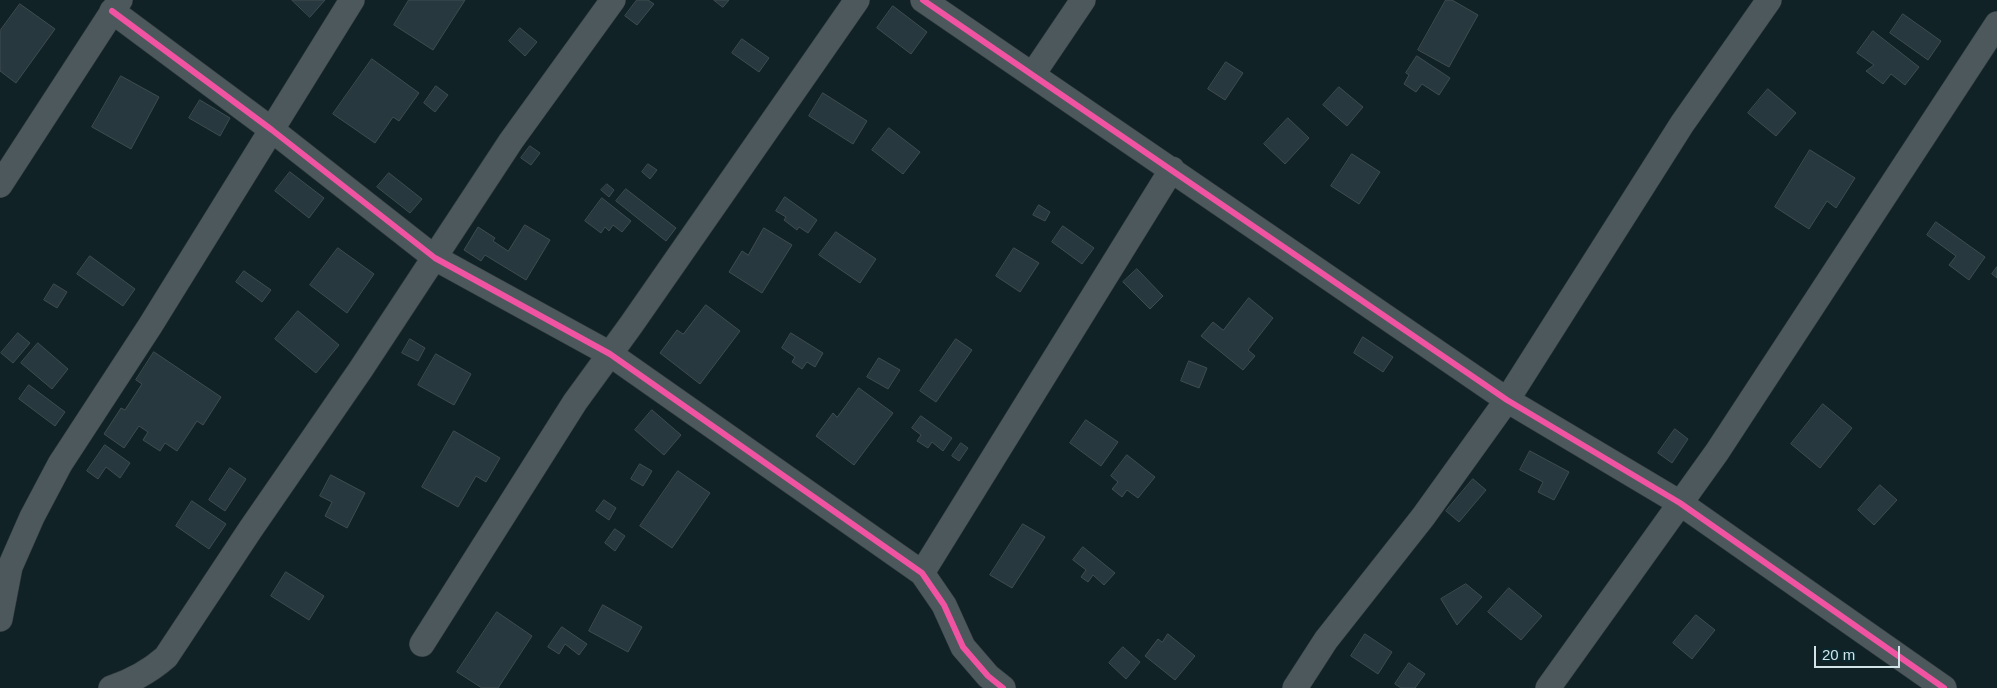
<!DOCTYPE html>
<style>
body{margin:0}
#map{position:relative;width:1997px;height:688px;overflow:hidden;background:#112226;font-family:Arial,sans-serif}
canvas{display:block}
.scale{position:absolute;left:1814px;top:646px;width:86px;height:22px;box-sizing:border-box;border:2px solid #d2e3e8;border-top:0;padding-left:6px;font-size:15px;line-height:18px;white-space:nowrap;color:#d2e3e8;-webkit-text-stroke:4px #08272f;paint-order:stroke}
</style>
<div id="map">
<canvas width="1997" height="688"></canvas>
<div class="scale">20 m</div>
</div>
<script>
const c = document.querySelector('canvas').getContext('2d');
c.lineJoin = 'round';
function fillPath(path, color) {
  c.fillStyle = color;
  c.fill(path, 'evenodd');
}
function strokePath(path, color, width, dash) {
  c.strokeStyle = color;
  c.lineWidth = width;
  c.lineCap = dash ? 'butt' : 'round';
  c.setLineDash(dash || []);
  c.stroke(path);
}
const building = new Path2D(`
 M 292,0 L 325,0 L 310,17 Z
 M 409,0 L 465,0 L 433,50 L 394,25 Z
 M 637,0 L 648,0 L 654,4 L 637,25 L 625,16 Z
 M 714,0 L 729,0 L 723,7 Z
 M 1446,0 L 1452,0 L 1478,15 L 1449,67 L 1418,50 Z
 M 20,4 L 55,29 L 16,83 L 0,71 L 0,31 Z
 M 893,6 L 927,32 L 911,54 L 877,28 Z
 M 1903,14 L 1941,41 L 1928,60 L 1890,33 Z
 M 520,28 L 537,42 L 525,56 L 509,41 Z
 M 1873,31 L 1919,67 L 1905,85 L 1891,74 L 1883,84 L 1866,71 L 1874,65 L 1857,53 Z
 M 742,39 L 769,58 L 759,72 L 732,53 Z
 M 1417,56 L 1450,78 L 1439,95 L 1422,84 L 1416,92 L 1404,84 L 1409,75 L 1406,73 Z
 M 372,59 L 419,93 L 399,121 L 393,117 L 375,143 L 333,114 Z
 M 1226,62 L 1243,73 L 1225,100 L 1208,89 Z
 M 121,76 L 159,97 L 131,149 L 92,127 Z
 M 436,86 L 448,95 L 435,112 L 424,103 Z
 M 1339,87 L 1363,107 L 1347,126 L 1323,105 Z
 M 1768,89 L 1796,113 L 1776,136 L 1748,113 Z
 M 823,93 L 867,121 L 853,144 L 809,116 Z
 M 200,100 L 230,118 L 220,136 L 189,118 Z
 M 1288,118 L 1309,138 L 1285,164 L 1264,144 Z
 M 889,128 L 920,152 L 903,174 L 872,150 Z
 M 530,146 L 540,153 L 531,165 L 521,158 Z
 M 1810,150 L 1855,178 L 1836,208 L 1827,201 L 1809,229 L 1775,207 Z
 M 1352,154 L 1380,172 L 1359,204 L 1331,186 Z
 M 648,164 L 657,170 L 650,179 L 642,172 Z
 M 290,172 L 324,198 L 309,218 L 275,191 Z
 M 389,173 L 422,199 L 410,213 L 377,187 Z
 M 607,184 L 614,190 L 609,197 L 601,190 Z
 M 626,189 L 676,228 L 666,241 L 616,201 Z
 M 785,197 L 817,220 L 808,233 L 799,227 L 797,230 L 784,220 L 786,217 L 776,211 Z
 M 602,198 L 631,221 L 622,232 L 613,225 L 609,231 L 605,227 L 601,233 L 585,221 Z
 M 1039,205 L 1050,212 L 1045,221 L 1033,215 Z
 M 1936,222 L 1985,257 L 1969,280 L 1949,265 L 1956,256 L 1927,235 Z
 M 525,225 L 550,240 L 526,280 L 485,255 L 481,261 L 464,250 L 478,227 L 495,238 L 493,241 L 508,251 Z
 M 1063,226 L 1094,248 L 1082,264 L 1052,242 Z
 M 764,228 L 792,245 L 762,293 L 729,272 L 742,251 L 748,255 Z
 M 836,232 L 876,259 L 860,283 L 819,255 Z
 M 338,248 L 374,274 L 347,313 L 310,285 Z
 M 1014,248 L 1039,263 L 1020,292 L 996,276 Z
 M 90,256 L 135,289 L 123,306 L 77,274 Z
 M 1997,267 L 1997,278 L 1992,274 Z
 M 1137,269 L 1163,296 L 1150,309 L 1123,282 Z
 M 244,271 L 271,290 L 262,302 L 236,282 Z
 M 54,284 L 67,292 L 57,308 L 44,300 Z
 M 1249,298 L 1273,318 L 1248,350 L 1255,356 L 1243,370 L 1201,336 L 1213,322 L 1223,330 Z
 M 706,305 L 740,331 L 700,384 L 660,353 L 677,330 L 683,334 Z
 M 298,311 L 339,345 L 316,373 L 275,339 Z
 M 18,333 L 30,343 L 13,363 L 1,353 Z
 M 791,333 L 823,353 L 815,367 L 807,362 L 802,369 L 792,362 L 795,357 L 782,348 Z
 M 1363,337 L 1393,357 L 1383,372 L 1354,353 Z
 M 410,339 L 425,348 L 418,361 L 402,353 Z
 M 956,339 L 972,350 L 936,402 L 920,391 Z
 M 38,343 L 68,369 L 52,389 L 21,363 Z
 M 154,352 L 221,397 L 203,425 L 197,421 L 177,451 L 165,443 L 160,451 L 143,440 L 148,432 L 139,426 L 124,448 L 104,434 L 121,408 L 125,410 L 142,384 L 136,380 Z
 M 436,354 L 471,374 L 454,405 L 418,385 Z
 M 879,358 L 900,370 L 888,389 L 867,377 Z
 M 1189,361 L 1207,368 L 1199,388 L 1181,381 Z
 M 29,385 L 65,412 L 55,426 L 19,399 Z
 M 859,388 L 893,413 L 854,465 L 816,436 L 833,413 L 837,417 Z
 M 1823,404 L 1852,428 L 1820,468 L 1791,444 Z
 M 652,410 L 681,435 L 664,455 L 635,430 Z
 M 921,416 L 952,438 L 943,451 L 932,442 L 928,448 L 917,441 L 921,435 L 912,428 Z
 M 1086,420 L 1118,442 L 1101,466 L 1070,443 Z
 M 1675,429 L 1688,439 L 1672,463 L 1658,453 Z
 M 454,431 L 500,458 L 486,482 L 476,476 L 458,507 L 422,487 Z
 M 961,443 L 968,448 L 959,461 L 952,456 Z
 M 105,445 L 130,463 L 120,478 L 106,467 L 98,479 L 87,471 Z
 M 1530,451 L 1569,472 L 1554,500 L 1538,492 L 1543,482 L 1520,470 Z
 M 1127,455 L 1155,477 L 1138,498 L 1127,490 L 1122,497 L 1112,489 L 1118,482 L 1111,476 Z
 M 640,464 L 652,471 L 643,486 L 631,479 Z
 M 230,468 L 246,479 L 225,511 L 209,500 Z
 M 678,471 L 710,493 L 672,548 L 640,526 Z
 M 331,475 L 365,493 L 347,528 L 325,516 L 332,502 L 320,496 Z
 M 1473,479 L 1486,490 L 1459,522 L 1446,511 Z
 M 1880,485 L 1897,500 L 1874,525 L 1858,510 Z
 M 604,500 L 616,508 L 609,520 L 596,511 Z
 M 192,501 L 226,524 L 209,549 L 176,526 Z
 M 1023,524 L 1045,537 L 1012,588 L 990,575 Z
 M 615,529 L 625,536 L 615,551 L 605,543 Z
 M 1083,547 L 1115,573 L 1104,585 L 1093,575 L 1088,582 L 1081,577 L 1086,570 L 1073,560 Z
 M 286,572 L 324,596 L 309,620 L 271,596 Z
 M 1466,584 L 1482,597 L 1457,625 L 1441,599 Z
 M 1509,588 L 1542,616 L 1521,640 L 1488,612 Z
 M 603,605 L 642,627 L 628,652 L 589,631 Z
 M 497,612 L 532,636 L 498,688 L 482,688 L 457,672 Z
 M 1696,615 L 1715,630 L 1692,659 L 1673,643 Z
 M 562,627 L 587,644 L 579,655 L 565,644 L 559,654 L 548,647 Z
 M 1168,634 L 1195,656 L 1175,680 L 1145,656 L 1158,639 L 1162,642 Z
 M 1365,634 L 1392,652 L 1378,674 L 1351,656 Z
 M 1123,647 L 1140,662 L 1126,679 L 1109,663 Z
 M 1409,663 L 1425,674 L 1415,688 L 1401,688 L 1395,684 Z`);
const street = new Path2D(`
 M 923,0 L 1507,400 L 1680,503 L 1944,688
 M 112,11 L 272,130 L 435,258 L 610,354 L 922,573 L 944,605 L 963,647 L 988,676 L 1003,688
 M 1033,74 L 1083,0
 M 0,185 L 120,0
 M 922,573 L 1172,169
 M 0,619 L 10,567 L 32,517 L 60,464 L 150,326 L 352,0
 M 422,644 L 575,402 L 631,325 L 857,0
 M 111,688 C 132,681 149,672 166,657 L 250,530 L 361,369 L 511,141 L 613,0
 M 1295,688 L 1326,640 L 1423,517 L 1507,400 L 1682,124 L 1769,0
 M 1548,688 L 1717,452 L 1997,24`);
const cycleway = new Path2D(`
 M 923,0 L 1507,400 L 1680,503 L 1944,688
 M 112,11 L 272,130 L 435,258 L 610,354 L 922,573 L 944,605 L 963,647 L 988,676 L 1003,688`);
fillPath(building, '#27393e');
strokePath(building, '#3f4c50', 1);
strokePath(street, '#303b3e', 26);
strokePath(street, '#4c585c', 25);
strokePath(cycleway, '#f153a3', 6);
</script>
